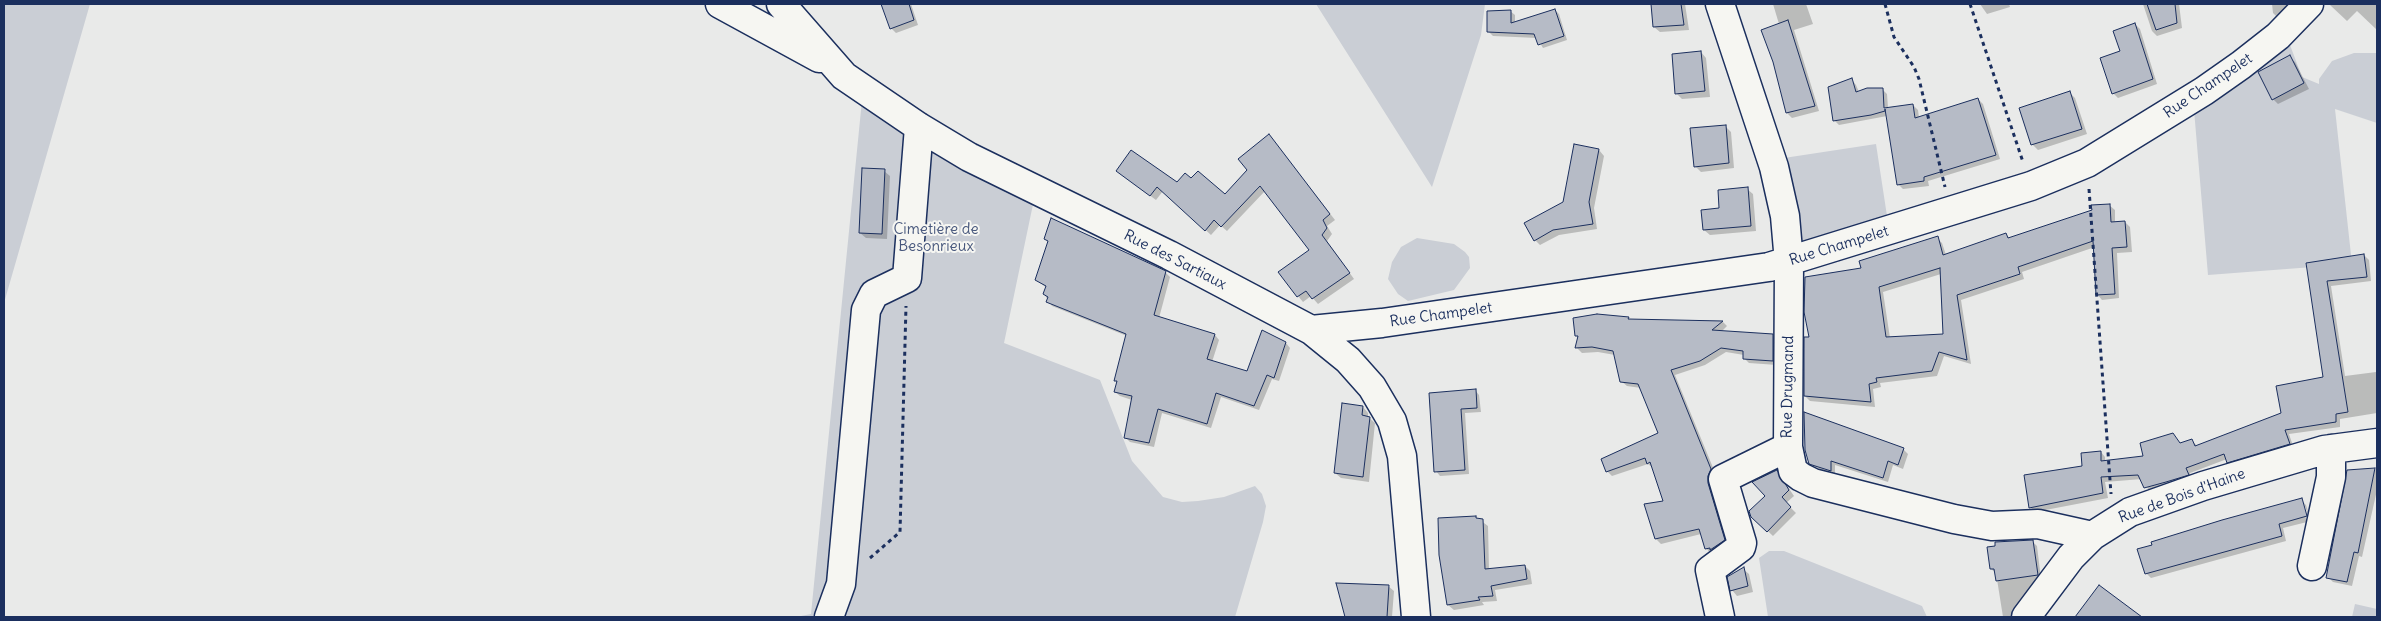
<!DOCTYPE html>
<html>
<head>
<meta charset="utf-8">
<style>
  body { margin:0 }
  #map { position:relative; width:2381px; height:621px; overflow:hidden; background:#e9eae9; font-family:Delius,sans-serif }
  canvas { display:block }
  .frame { position:absolute; inset:0; border:5px solid #1b2f5e; pointer-events:none }
</style>
</head>
<body>
<div id="map">
<canvas width="2381" height="621"></canvas>
<div class="frame"></div>
</div>
<script>
const context = document.querySelector('canvas').getContext('2d');
context.lineJoin = 'round';
function paint(path, color) { context.fillStyle = color; context.fill(path, 'evenodd'); }
const toPath = rows => new Path2D(rows.map(r => 'M' + r).join(''));
function stroke(path, color, width, dash) { context.strokeStyle = color; context.lineWidth = width; context.lineCap = dash ? 'butt' : 'round'; context.setLineDash(dash || []); context.stroke(path); }
function label(font, color, halo, rows, align = 'center') {
  context.font = font + ' Delius,sans-serif'; context.lineWidth = 4; context.setLineDash([]); context.textBaseline = 'middle'; context.strokeStyle = halo; context.fillStyle = color; for (const [text, x, y, turn = 0] of rows) {
    context.save(); context.translate(x, y); context.rotate((+turn || 0) * Math.PI / 180); context.textAlign = isNaN(turn) ? turn : align; if (halo) context.strokeText(text, 0, 0); context.fillText(text, 0, 0); context.restore();
  }
}
paint(toPath([
  [4,4,90,4,4,303],
  [1316,4,1485,4,1481,35,1432,187],
  [2284,29,2302,77,2319,84,2319,79,2332,61,2354,53,2377,53,2377,123,2335,109,2352,264,2208,275,2193,98],
  [863,90,1036,190,1004,343,1100,380,1132,461,1163,497,1182,502,1198,501,1224,497,1255,486,1262,494,1266,506,1263,522,1235,617,796,617,811,614],
  [1876,144,1887,216,1800,245,1784,158],
  [1417,238,1454,244,1465,252,1469,257,1470,268,1454,290,1408,301,1398,294,1388,279,1392,262,1401,247],
  [1769,551,1784,551,1922,606,1927,617,1768,617,1759,558],
  [2355,604,2377,609,2377,617,2352,617]
]), '#caced5');
paint(toPath([
  [882,4,911,4,918,25,896,33,891,28],
  [1652,4,1685,4,1689,30,1660,32,1654,27],
  [1773,4,1806,4,1813,24,1794,30,1819,111,1792,118,1787,113,1779,24],
  [1980,4,2009,4,2010,7,1987,14],
  [2143,4,2179,4,2182,28,2157,36,2152,31],
  [2272,4,2295,4,2277,17,2273,13],
  [2332,4,2377,4,2377,30,2357,11,2347,21,2330,5],
  [1555,10,1559,14,1567,40,1543,48,1537,38,1493,36,1488,31,1510,11,1515,15,1515,23],
  [2135,24,2140,29,2157,84,2118,98,2113,93,2122,52],
  [1701,52,1706,58,1710,97,1682,99,1677,94],
  [2289,57,2295,62,2309,89,2278,104,2273,99],
  [1852,80,1856,85,1859,92,1882,89,1887,94,1888,108,1913,105,1918,110,1919,118,1978,99,1983,104,2000,159,1928,181,1929,186,1903,189,1898,184,1887,116,1839,125,1834,120],
  [2069,92,2075,98,2087,134,2038,150,2032,144],
  [1725,126,1731,132,1734,168,1701,172,1695,166],
  [1269,135,1335,220,1327,226,1332,234,1327,241,1354,279,1318,304,1311,296,1303,302,1298,296,1311,250,1265,191,1227,231,1220,225,1211,235,1163,191,1156,200,1117,171,1177,184,1192,180,1225,196,1249,170],
  [1599,150,1604,156,1594,208,1597,229,1559,235,1540,245,1535,240,1564,203],
  [884,171,890,176,887,239,866,238,860,233],
  [1747,189,1753,194,1756,231,1710,235,1704,230,1721,209],
  [2109,205,2115,210,2115,223,2125,222,2130,227,2132,252,2117,253,2119,298,2102,300,2097,294,2095,247,2022,272,2024,279,1961,300,1971,364,1944,356,1937,376,1880,383,1881,387,1873,389,1875,407,1810,401,1805,396,1810,338,1863,269,1937,238,1942,243,1946,255,2006,234,2010,239],
  [1941,274,1945,335,1890,338,1883,292],
  [2364,255,2369,260,2371,281,2331,286,2345,376,2376,372,2377,354,2377,413,2340,419,2340,427,2289,434,2294,449,2233,467,2227,459,2190,473,2192,479,2150,492,2142,479,2105,482,2108,498,2035,512,2030,507,2101,452,2105,457,2105,462,2145,457,2173,435,2181,444,2192,440,2197,446,2283,414,2324,378,2307,264],
  [1165,272,1170,277,1159,318,1215,335,1219,340,1212,362,1248,372,1286,343,1290,348,1279,381,1272,379,1259,410,1221,397,1211,428,1162,413,1154,447,1130,442,1125,437,1132,400,1120,396,1115,392,1118,383,1115,380,1127,336,1052,306,1044,294,1047,288,1036,280],
  [1628,318,1630,320,1723,322,1727,326,1721,332,1772,336,1778,341,1777,365,1749,363,1744,358,1744,355,1726,352,1705,365,1675,375,1716,475,1729,545,1711,554,1706,548,1701,534,1661,544,1656,539,1665,502,1653,468,1648,464,1612,476,1607,471,1659,434,1641,388,1627,386,1621,381,1615,355,1598,352,1582,353,1577,348,1579,338,1577,336],
  [1475,390,1479,395,1481,412,1465,413,1469,474,1440,476,1436,471,1430,394],
  [1363,407,1368,413,1368,417,1375,423,1369,482,1341,478,1335,473],
  [1806,413,1903,449,1908,454,1903,469,1893,465,1888,482,1835,465,1835,475,1813,466,1808,461,1806,450],
  [2377,469,2377,490,2362,557,2359,556,2352,586,2333,582,2328,577,2348,472],
  [1777,471,1794,496,1786,503,1796,513,1773,536,1752,516,1767,496],
  [2301,500,2306,505,2311,521,2304,504,2302,504,2307,522,2283,528,2286,541,2151,578,2146,573],
  [1476,517,1488,526,1489,570,1525,566,1530,571,1532,584,1495,590,1497,601,1482,602,1484,605,1454,610,1448,605],
  [2032,541,2037,546,2041,579,2013,617,2003,617,1996,573,1991,569],
  [1743,569,1749,574,1753,592,1737,596,1732,590],
  [1338,584,1388,586,1394,591,1392,617,1346,617],
  [2099,587,2135,613,2139,617,2076,617]
]), '#0003');
const building = toPath([
  [881,4,909,4,914,20,890,29,881,4],
  [1651,4,1681,4,1684,25,1653,27,1651,4],
  [2147,4,2175,4,2177,23,2156,30,2147,4],
  [1555,9,1564,36,1538,45,1534,34,1487,32,1487,11,1511,10,1511,23,1555,9],
  [1788,20,1815,106,1786,113,1773,62,1761,30,1788,20],
  [2135,23,2153,79,2112,94,2100,58,2120,51,2113,31,2135,23],
  [1701,51,1705,91,1675,94,1672,54,1701,51],
  [2290,55,2304,83,2272,100,2258,72,2290,55],
  [1852,78,1856,92,1867,88,1883,88,1884,108,1913,104,1915,118,1978,98,1996,155,1924,177,1924,181,1897,185,1885,109,1885,111,1871,115,1833,121,1828,87,1852,78],
  [2070,91,2082,129,2031,145,2019,108,2070,91],
  [1726,125,1729,163,1694,167,1690,128,1726,125],
  [1269,134,1330,214,1323,220,1327,228,1322,235,1350,273,1312,299,1306,291,1297,297,1278,272,1309,250,1260,186,1221,227,1214,220,1205,231,1157,187,1150,196,1116,171,1131,150,1177,182,1185,173,1191,178,1198,171,1225,194,1247,170,1238,159,1269,134],
  [1574,144,1599,149,1589,202,1593,224,1553,230,1534,241,1524,223,1563,202,1574,144],
  [862,168,885,169,882,234,859,233,862,168],
  [1748,187,1751,226,1703,230,1701,210,1719,208,1718,190,1748,187],
  [2110,204,2111,222,2125,221,2127,247,2112,248,2115,294,2096,295,2093,241,2018,267,2020,274,1957,295,1967,360,1939,352,1932,371,1876,378,1877,382,1869,384,1871,402,1804,396,1804,337,1809,337,1804,312,1805,277,1861,268,1859,261,1938,236,1943,255,2006,233,2008,238,2092,210,2091,205,2110,204],
  [1940,268,1943,334,1886,337,1879,287,1940,268],
  [1051,218,1166,271,1154,315,1215,334,1207,359,1247,371,1262,330,1286,342,1274,378,1267,375,1254,406,1216,393,1207,424,1158,409,1149,443,1124,438,1132,396,1114,392,1117,381,1114,381,1126,334,1046,302,1048,297,1043,294,1046,286,1035,280,1048,241,1044,239,1051,218],
  [2364,254,2367,277,2327,281,2348,412,2336,414,2336,422,2285,430,2290,444,2227,463,2224,454,2186,468,2189,475,2166,482,2144,488,2138,475,2101,477,2103,493,2029,508,2024,475,2082,466,2081,453,2101,451,2101,461,2143,456,2140,443,2173,433,2180,443,2192,439,2195,446,2281,413,2276,386,2323,377,2306,263,2364,254],
  [1597,314,1629,317,1628,319,1723,321,1712,330,1773,334,1773,361,1743,359,1743,351,1721,348,1700,361,1671,370,1711,469,1708,476,1708,483,1725,540,1710,550,1710,548,1705,549,1699,529,1655,539,1644,504,1663,501,1650,462,1647,464,1645,458,1606,472,1601,459,1658,433,1638,384,1620,382,1613,351,1592,347,1575,348,1578,336,1575,336,1573,318,1597,314],
  [1476,389,1477,408,1461,409,1465,470,1434,472,1429,393,1476,389],
  [1342,403,1363,406,1362,415,1370,417,1363,477,1334,473,1342,403],
  [1804,412,1904,448,1898,465,1888,461,1883,478,1831,461,1831,471,1809,464,1805,450,1804,412],
  [2375,468,2358,553,2354,552,2347,582,2326,578,2347,470,2375,468],
  [1777,470,1789,490,1782,497,1791,507,1767,532,1751,517,1749,511,1765,496,1752,482,1777,470],
  [2302,498,2307,516,2279,524,2282,536,2145,574,2137,549,2152,545,2151,542,2222,520,2302,498],
  [1476,516,1476,518,1483,519,1485,569,1525,565,1527,579,1491,586,1493,596,1478,597,1480,600,1447,605,1439,555,1438,518,1476,516],
  [2033,540,2038,575,1996,581,1994,569,1990,569,1987,547,1995,546,1995,542,2033,540],
  [1744,567,1748,586,1730,591,1727,577,1744,567],
  [1336,583,1389,585,1387,617,1345,617,1336,583],
  [2099,585,2142,617,2075,617,2099,585]
]);
paint(building, '#b6bbc6');
stroke(building, '#1b2f5e', 1);
const minor = toPath([
  [720,4,819,58],
  [781,4,844,76,919,127,969,157,1169,255,1311,330,1348,360,1372,387,1392,421,1402,456,1416,617],
  [1720,4,1774,167,1785,216,1789,262,1788,447,1793,471,1801,477,1813,483,1954,519,1992,526,2038,524,2092,536],
  [1311,330,1382,323,1769,267,2031,186,2087,163,2204,91,2241,65,2278,36,2309,4],
  [2312,566,2331,477,2331,449],
  [829,617,841,584,866,310,874,294,907,278,919,127],
  [1720,617,1710,570,1741,547,1742,543,1723,479,1788,447],
  [2026,617,2071,557,2092,536,2130,512,2203,486,2324,450,2377,443]
]);
stroke(minor, '#1b2f5e', 31);
stroke(toPath([
  [1885,4,1894,37,1914,67,1919,79,1945,187],
  [1970,4,2023,162],
  [2089,189,2111,494],
  [870,558,900,532,906,306]
]), '#1b2f5e', 3, [4, 4]);
stroke(minor, '#f6f6f2', 28);
label('15px', '#1b2f5e', '#f6f6f2', [
  ["Rue Champelet",2208,86,-34],
  ["Rue Champelet",1839,246,-17],
  ["Rue des Sartiaux",1175,260,27],
  ["Rue Champelet",1441,315,-8],
  ["Rue Drugmand",1788,387,-89],
  ["Rue de Bois d'Haine",2182,496,-20]
]);
label('15px', '#47577c', '#f6f6f2', [
  ["Cimetière de",936,230],
  ["Besonrieux",936,247]
]);
</script>
</body>
</html>
